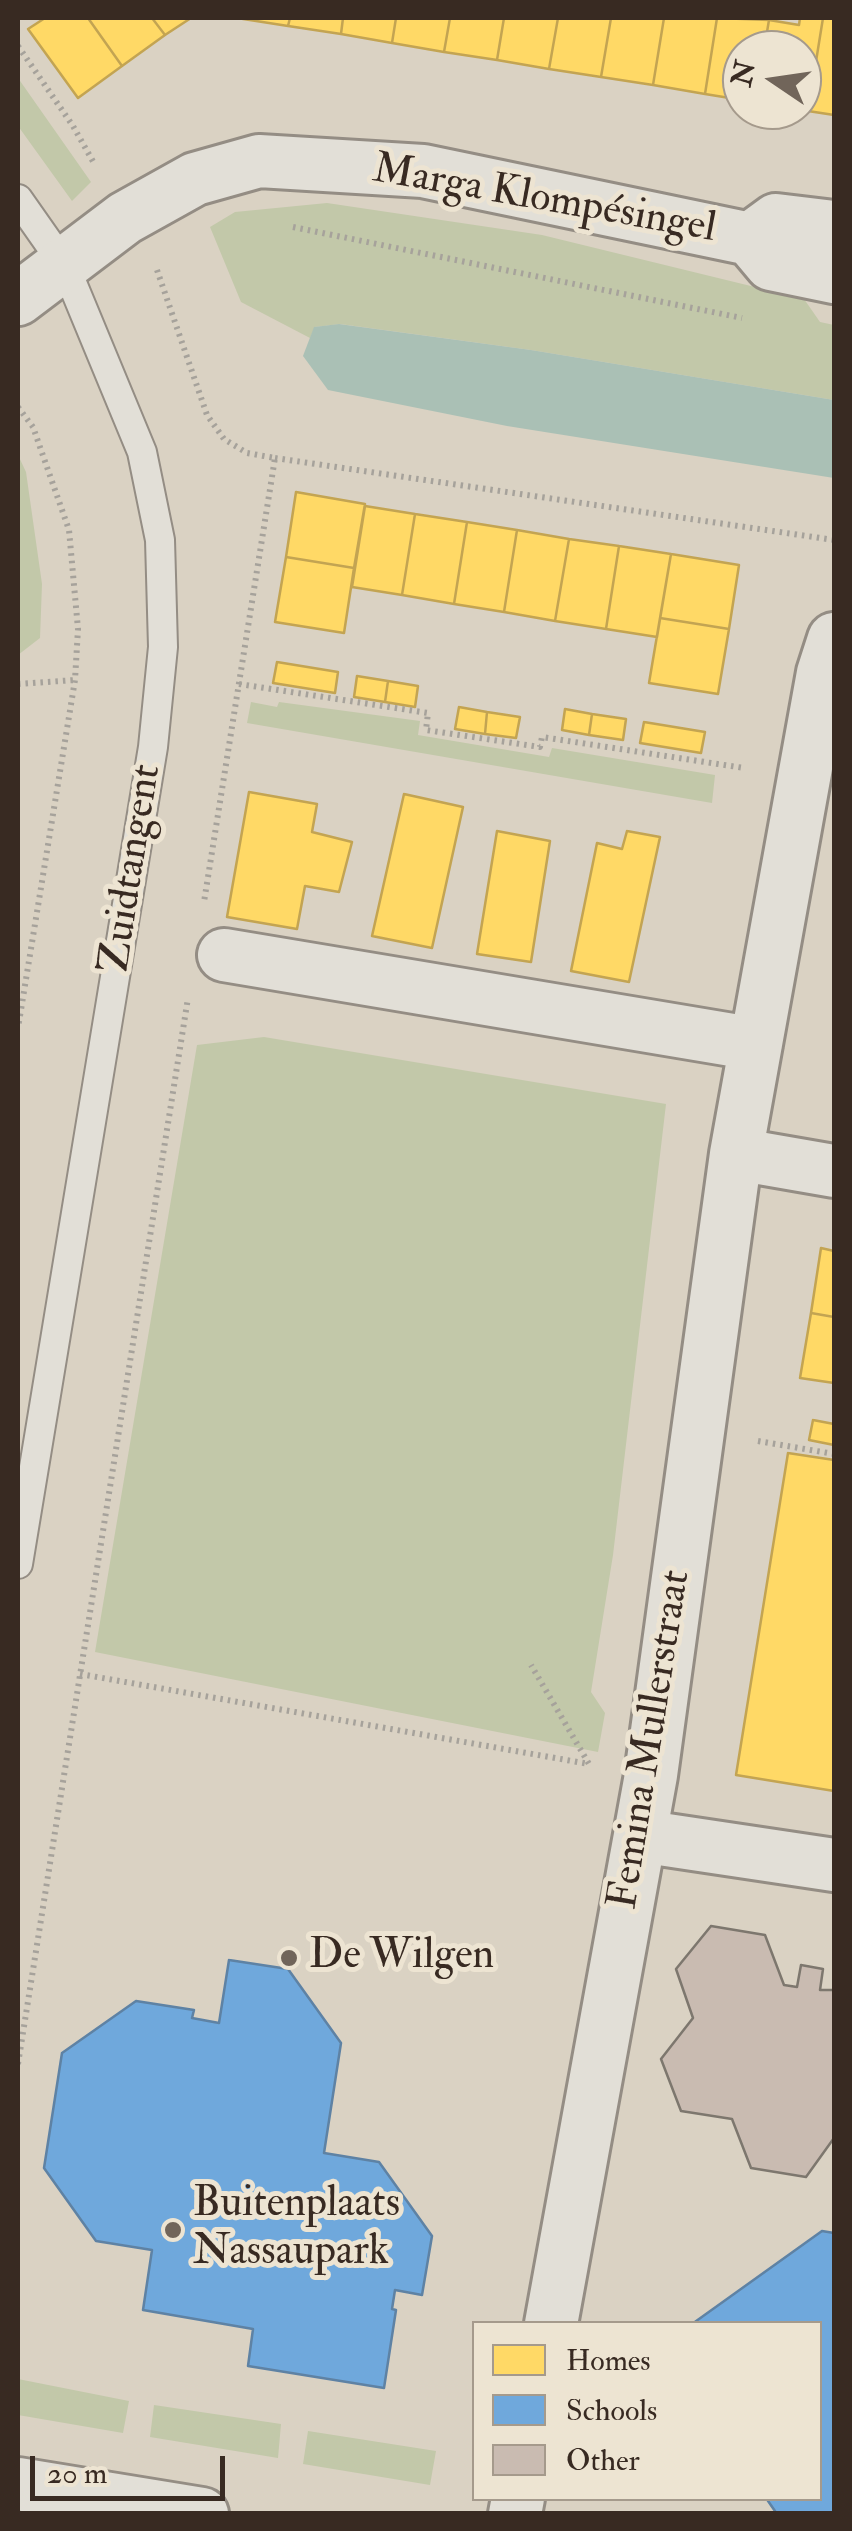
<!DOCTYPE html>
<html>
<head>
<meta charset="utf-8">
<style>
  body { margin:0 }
  #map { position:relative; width:852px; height:2531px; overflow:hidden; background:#dad2c3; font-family:"IM FELL Double Pica",serif }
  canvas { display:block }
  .frame { position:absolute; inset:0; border:20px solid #382a22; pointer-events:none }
  .legend { position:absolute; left:472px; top:2321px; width:350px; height:180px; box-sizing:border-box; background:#ede4d2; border:2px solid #a59a8c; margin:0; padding:12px 18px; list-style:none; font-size:30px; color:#382a22 }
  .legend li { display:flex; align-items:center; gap:20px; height:50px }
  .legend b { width:50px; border:2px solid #a59a8c }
  .north { position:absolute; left:722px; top:30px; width:100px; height:100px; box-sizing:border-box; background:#ede4d2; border:2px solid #a59a8c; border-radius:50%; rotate:283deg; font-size:28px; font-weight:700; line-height:40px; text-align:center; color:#382a22 }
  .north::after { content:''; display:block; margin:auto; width:35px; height:45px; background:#71655a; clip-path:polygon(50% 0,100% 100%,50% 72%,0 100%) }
  .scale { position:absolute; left:30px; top:2456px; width:195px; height:45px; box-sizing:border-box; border:5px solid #382a22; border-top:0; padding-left:12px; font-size:30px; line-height:35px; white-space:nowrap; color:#382a22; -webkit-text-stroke:8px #ede4d2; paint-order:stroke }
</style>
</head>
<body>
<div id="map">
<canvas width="852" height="2531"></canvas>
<div class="frame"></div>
<ul class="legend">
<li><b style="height:28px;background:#ffd966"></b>Homes</li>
<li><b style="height:28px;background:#6fa8dc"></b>Schools</li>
<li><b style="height:28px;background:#c9bbb1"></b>Other</li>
</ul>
<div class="north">N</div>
<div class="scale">20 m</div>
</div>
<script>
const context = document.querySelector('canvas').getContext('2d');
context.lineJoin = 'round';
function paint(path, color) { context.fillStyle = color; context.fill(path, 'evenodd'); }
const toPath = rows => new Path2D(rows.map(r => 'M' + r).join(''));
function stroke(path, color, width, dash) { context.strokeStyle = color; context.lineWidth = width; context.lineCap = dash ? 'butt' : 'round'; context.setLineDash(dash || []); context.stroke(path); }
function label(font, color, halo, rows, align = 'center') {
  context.font = font + ' "IM FELL Double Pica",serif'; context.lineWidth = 10; context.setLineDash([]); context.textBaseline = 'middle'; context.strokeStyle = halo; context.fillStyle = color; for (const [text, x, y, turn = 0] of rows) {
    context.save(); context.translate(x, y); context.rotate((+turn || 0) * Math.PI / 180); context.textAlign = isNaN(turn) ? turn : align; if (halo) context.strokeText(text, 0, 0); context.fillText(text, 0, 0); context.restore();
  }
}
paint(toPath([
  [18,78,91,182,72,201,18,126],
  [327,203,542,235,804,299,820,322,834,325,834,400,531,350,340,324,315,327,310,338,241,302,210,227,235,212],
  [18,455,26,472,42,584,40,638,18,655],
  [251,702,277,707,279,702,420,721,418,735,549,757,552,748,715,775,712,803,247,723],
  [264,1037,666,1104,613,1555,591,1692,605,1713,598,1752,95,1652,197,1045],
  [18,2379,129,2401,123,2433,18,2415],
  [154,2405,281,2424,278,2458,150,2437],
  [308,2431,436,2451,430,2485,303,2464]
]), '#c2c8a9');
paint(toPath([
  [339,324,531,350,834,400,834,478,507,426,328,390,303,356,314,327]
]), '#aac0b5');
const homes = toPath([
  [45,18,88,18,122,66,78,98,28,29,45,18],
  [88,18,152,18,165,35,122,66,88,18],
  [152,18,191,18,165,35,152,18],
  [237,18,290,18,288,26,237,18],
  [290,18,343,18,341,34,288,26,290,18],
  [343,18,396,18,392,43,341,34,343,18],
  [396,18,450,18,444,52,392,43,396,18],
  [450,18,504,18,497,60,444,52,450,18],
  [504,18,558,18,549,69,497,60,504,18],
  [558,18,611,18,601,77,549,69,558,18],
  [611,18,664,18,653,85,601,77,611,18],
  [664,18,717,18,705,94,653,85,664,18],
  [717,18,769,20,764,50,742,50,742,100,705,94,717,18],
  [800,18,823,18,808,111,802,110,802,50,764,50,769,20,799,25,800,18],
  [823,18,834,18,834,115,808,111,823,18],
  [296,492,365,504,354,568,286,557,296,492],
  [365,506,415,514,402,595,352,587,365,506],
  [415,514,467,522,454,604,402,595,415,514],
  [467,522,517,530,504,612,454,604,467,522],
  [517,530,569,539,555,621,504,612,517,530],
  [569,539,619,546,606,629,555,621,569,539],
  [619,546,671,554,657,637,606,629,619,546],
  [671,554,739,565,729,629,660,618,671,554],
  [286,557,354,568,344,633,275,622,286,557],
  [660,618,729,629,718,694,649,683,660,618],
  [277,662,338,672,335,693,273,683,277,662],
  [357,676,388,681,385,702,354,697,357,676],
  [388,681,418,686,415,707,385,702,388,681],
  [459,707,487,712,485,734,455,729,459,707],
  [565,709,592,714,589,735,562,730,565,709],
  [487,712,520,717,516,738,485,734,487,712],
  [592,714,626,719,623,740,589,735,592,714],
  [644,722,705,732,701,753,640,743,644,722],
  [249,792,317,804,312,832,352,842,339,892,305,886,297,929,227,917,249,792],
  [404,794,463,807,432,948,372,936,404,794],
  [497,831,550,841,531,962,477,954,497,831],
  [627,831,660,837,629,982,571,971,597,843,622,849,627,831],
  [821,1248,834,1251,834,1317,811,1313,821,1248],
  [811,1313,834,1317,834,1383,800,1378,811,1313],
  [813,1420,834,1424,834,1445,809,1440,813,1420],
  [788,1453,834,1460,834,1791,736,1775,788,1453]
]);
paint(homes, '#ffd966');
stroke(homes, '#c3a452', 2.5);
const schools = toPath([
  [229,1960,288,1969,341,2043,324,2153,379,2162,432,2236,422,2295,395,2290,392,2309,396,2310,384,2388,248,2366,253,2329,143,2310,152,2250,96,2241,44,2168,62,2053,136,2001,194,2010,192,2018,219,2023,229,1960],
  [822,2231,834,2233,834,2514,777,2514,766,2498,820,2498,820,2324,692,2324,822,2231]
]);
paint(schools, '#6fa8dc');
stroke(schools, '#5e82a4', 2.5);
const building = toPath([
  [711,1926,765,1935,784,1985,797,1987,801,1965,823,1969,820,1990,834,1990,834,2138,806,2177,751,2168,732,2119,681,2111,661,2059,693,2018,676,1969,711,1926]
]);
paint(building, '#c9bbb1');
stroke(building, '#7d776e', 2.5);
const lane = toPath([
  [18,199,65,266,142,452,160,540,163,647,153,747,18,1564]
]);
const street = toPath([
  [750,239,776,220,834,227],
  [18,299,125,218,195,179,259,161,423,171,750,239,771,264,834,277],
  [224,955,756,1044],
  [736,1154,834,1171],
  [640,1836,834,1865],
  [551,2324,651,1775,736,1154,823,673,834,639],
  [18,2484,202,2514],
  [515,2514,518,2498]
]);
stroke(lane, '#948d84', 32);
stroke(street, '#948d84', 58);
stroke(toPath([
  [18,46,73,126,95,165],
  [293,227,742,318],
  [157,270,207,415,224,439,247,453,275,458,204,902],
  [18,407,33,427,69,530,78,629,75,680,18,1028],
  [275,458,834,540],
  [18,684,75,680],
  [239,684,428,713,426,730,540,747,542,737,744,768],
  [758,1441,834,1454],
  [80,1674,589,1764,531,1665],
  [18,2064,188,998]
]), '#a6a29b', 6, [2.5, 5]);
stroke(lane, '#e2dfd7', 28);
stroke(street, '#e2dfd7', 52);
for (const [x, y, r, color] of [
  [289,1958,10,"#71655a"],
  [173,2230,10,"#71655a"]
]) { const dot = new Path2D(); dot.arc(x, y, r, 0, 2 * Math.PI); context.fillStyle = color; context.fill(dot); stroke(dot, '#ede4d2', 4); }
label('42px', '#382a22', '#ede4d2', [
  ["Marga Klompésingel",544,201,10],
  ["Zuidtangent",133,869,-81],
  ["Femina Mullerstraat",652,1740,-81]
]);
label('42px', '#382a22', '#ede4d2', [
  ["De Wilgen",309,1958],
  ["Buitenplaats",193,2206],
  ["Nassaupark",193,2254]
], 'left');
</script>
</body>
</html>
